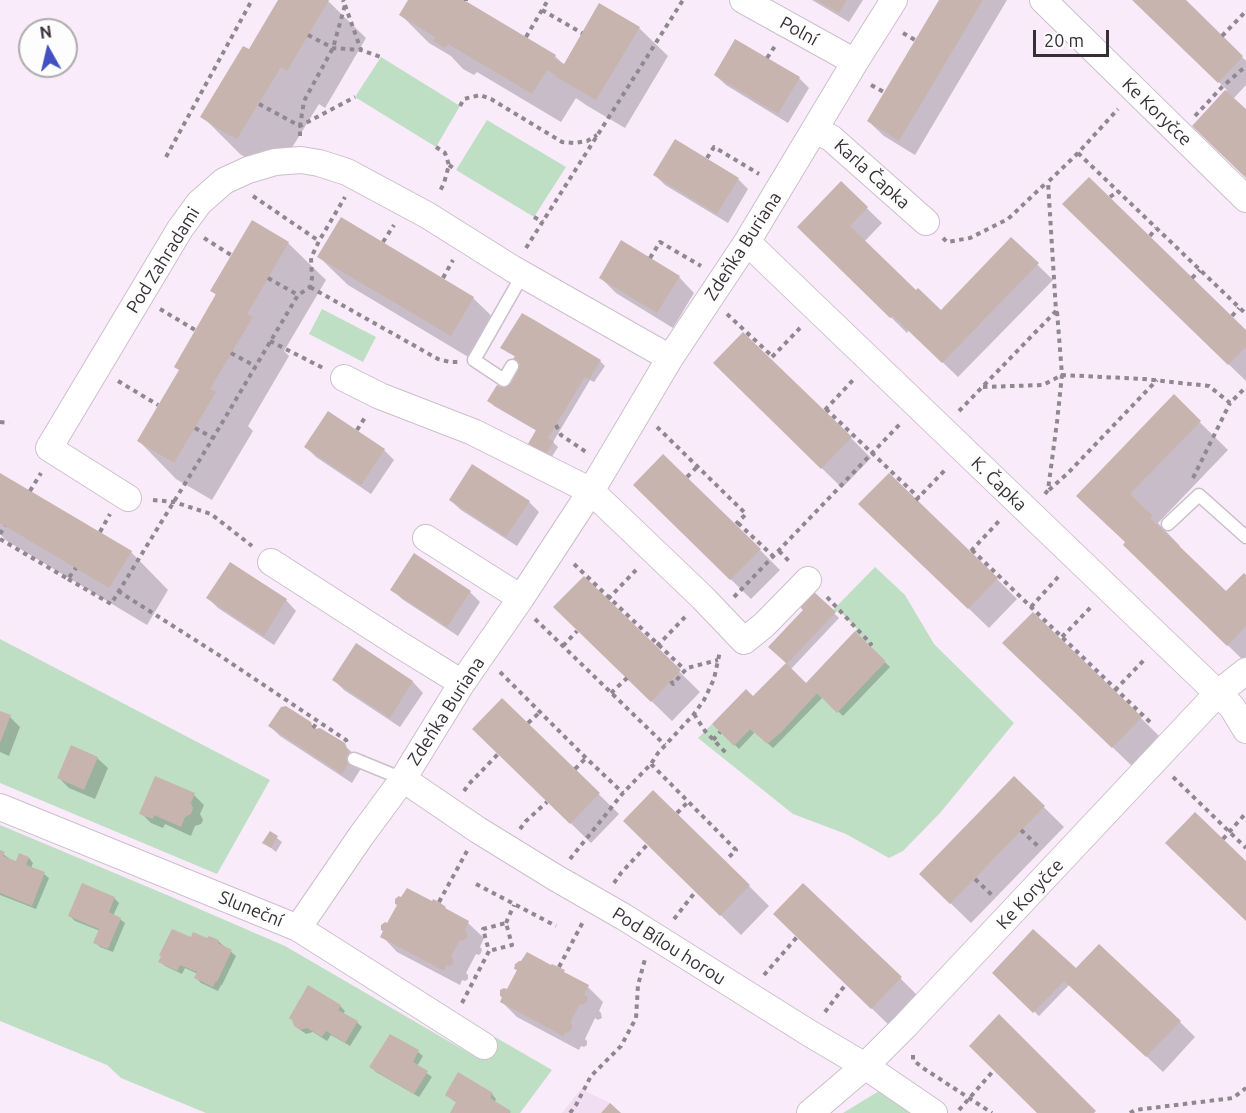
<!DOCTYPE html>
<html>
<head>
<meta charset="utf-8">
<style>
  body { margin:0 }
  #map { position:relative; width:1246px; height:1113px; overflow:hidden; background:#f9ebf9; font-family:Ubuntu,sans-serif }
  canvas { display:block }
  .north { position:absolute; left:18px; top:18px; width:60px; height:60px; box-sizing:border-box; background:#fdfdfd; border:2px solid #adabad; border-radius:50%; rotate:352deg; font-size:16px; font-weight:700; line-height:24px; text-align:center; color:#363036 }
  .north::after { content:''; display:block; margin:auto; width:21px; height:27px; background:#4250c4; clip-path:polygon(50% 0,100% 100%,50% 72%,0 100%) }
  .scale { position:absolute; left:1033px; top:30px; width:76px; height:27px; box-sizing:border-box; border:3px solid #363036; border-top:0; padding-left:8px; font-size:18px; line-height:21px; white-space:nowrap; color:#363036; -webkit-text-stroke:4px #fdfdfd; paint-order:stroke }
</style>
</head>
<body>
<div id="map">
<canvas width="1246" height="1113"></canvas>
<div class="north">N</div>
<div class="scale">20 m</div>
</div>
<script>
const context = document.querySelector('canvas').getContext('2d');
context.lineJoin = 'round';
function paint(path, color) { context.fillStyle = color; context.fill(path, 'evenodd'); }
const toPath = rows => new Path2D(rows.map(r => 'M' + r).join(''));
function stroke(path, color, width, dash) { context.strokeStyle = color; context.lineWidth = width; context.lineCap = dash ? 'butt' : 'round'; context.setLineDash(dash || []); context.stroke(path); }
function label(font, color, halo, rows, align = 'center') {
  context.font = font + ' Ubuntu,sans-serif'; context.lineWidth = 4.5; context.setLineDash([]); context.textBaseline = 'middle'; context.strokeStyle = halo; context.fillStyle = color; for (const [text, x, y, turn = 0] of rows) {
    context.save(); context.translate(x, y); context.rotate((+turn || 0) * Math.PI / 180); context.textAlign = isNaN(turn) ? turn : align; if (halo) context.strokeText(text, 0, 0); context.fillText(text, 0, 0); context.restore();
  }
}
paint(toPath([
  [581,1089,610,1103,621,1113,562,1113]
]), '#f2def2');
paint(toPath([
  [381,57,460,106,436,147,355,97],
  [487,120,566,167,534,217,456,170],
  [322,309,376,337,363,362,309,334],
  [875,567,905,595,934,644,1014,723,940,813,903,851,889,858,846,834,793,814,698,738,712,724,734,745,750,729,767,744,781,732,817,693,837,712,886,661,855,631,857,629,839,610,836,612,833,610],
  [0,639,270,780,217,874,0,783],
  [0,825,167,895,285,946,481,1060,495,1037,552,1070,520,1113,206,1113,121,1078,107,1065,0,1021],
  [879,1091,914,1113,843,1113]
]), '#bfdfc5');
paint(toPath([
  [280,0,327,0,366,38,325,108,319,104,275,175,268,171,268,172,240,154,202,116,250,51],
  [410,0,461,0,555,56,565,66,639,28,668,56,625,128,586,105,576,98,561,122,477,72,474,75,463,69,451,56,429,43,401,15],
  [812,0,863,0,849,22],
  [941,0,1007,0,915,155,884,136,868,121],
  [1133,0,1183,0,1246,61,1246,85,1233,99,1246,111,1246,177,1209,109,1227,90],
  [715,75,799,78,809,88,788,123,726,85],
  [655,175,738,179,748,189,728,223,665,185],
  [841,183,882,223,864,242,915,292,941,312,1011,239,1053,280,958,377,909,330,907,333,799,227],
  [341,220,473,298,502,326,480,364,348,285,319,257],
  [1084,224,1246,332,1246,381],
  [288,243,326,280,284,351,289,356,248,426,253,431,212,500,176,479,139,441,180,371,217,296,212,291],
  [679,277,694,293,673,328,616,293,601,278],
  [502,347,600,361,605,366,594,382,590,380,553,442,558,447,551,458,535,448,530,443,537,431,494,406,489,401,503,389,516,357,507,352],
  [715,363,851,438,871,458,842,488],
  [1174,397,1228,450,1158,523,1180,546,1178,547,1226,593,1246,577,1246,657,1243,660,1140,560,1127,543,1106,524],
  [306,447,384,450,394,460,371,494,316,457],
  [0,474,131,552,168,590,147,625,7,541,0,534],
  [450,500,529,502,539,512,517,546,461,510],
  [655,505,760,550,780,570,751,599],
  [881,524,997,579,1017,599,989,628],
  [584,578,700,692,672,721,575,627],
  [392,589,470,592,480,602,458,636,402,599],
  [814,594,839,618,791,669,806,685,855,633,890,667,843,716,823,697,785,736,773,748,755,732,739,749,714,724,754,698,788,663,805,610],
  [208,598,286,600,296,611,274,645,218,608],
  [356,645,413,682,423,693,400,727,344,690,334,680],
  [1025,663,1141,718,1161,738,1133,767],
  [502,700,619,814,591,843,495,749],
  [0,712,10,717,20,727,9,756,0,752],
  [310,723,317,730,344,745,355,755,360,770,352,783,280,736,270,726],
  [97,758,108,768,95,799,69,788,59,778],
  [1014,778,1064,827,971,923,941,894],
  [194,795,204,805,200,814,203,820,201,824,195,826,191,836,165,824,163,828,151,823,141,813],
  [270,833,282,842,276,852,264,842],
  [645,841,749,886,769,906,741,935],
  [0,852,16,863,29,858,33,863,31,868,44,874,49,878,36,909,0,895],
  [114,898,119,903,113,916,120,919,125,923,113,952,100,947,95,942,100,931,75,921,70,916],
  [445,908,450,913,468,923,484,938,480,947,482,949,481,953,479,955,476,954,466,973,468,975,468,979,465,981,462,980,460,985,397,952,382,936],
  [795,934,900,978,921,999,892,1028],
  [192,939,218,941,236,956,222,985,221,985,218,991,201,983,196,978,198,974,185,968,182,974,165,966,160,961],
  [553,966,588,987,603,1002,599,1011,601,1013,602,1018,598,1020,595,1018,585,1039,587,1041,587,1045,584,1047,581,1046,579,1050,517,1017,501,1001,507,991,552,968],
  [1076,970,1180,1022,1195,1037,1163,1072,1070,984,1039,1016,994,973],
  [340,1006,345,1011,343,1014,357,1022,362,1027,350,1046,331,1035,327,1041,313,1032,306,1034,295,1026],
  [418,1052,423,1056,417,1066,432,1077,419,1097,376,1072,371,1067],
  [492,1094,496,1099,494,1103,511,1113,452,1113,457,1103,446,1095]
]), '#0003');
paint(toPath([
  [278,0,329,0,287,71,281,67,237,139,230,135,230,136,200,117,243,46,249,49],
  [408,0,464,0,556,55,554,58,564,64,599,3,640,27,596,100,556,77,557,76,547,70,532,94,448,44,445,48,433,41,435,37,399,15],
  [816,0,847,0,839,13],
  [939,0,983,0,899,141,867,121],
  [1132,0,1186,0,1243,56,1218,83],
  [735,39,800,77,778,114,714,75],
  [1225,90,1246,109,1246,178,1192,126],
  [675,139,739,178,717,214,653,175],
  [1089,177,1246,330,1246,347,1228,365,1062,204],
  [841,181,868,207,850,226,916,290,918,288,941,310,1011,237,1039,263,942,363,893,316,890,318,797,227],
  [341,217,474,297,451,336,317,257],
  [252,220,289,242,247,314,253,317,210,389,216,392,174,463,137,441,179,370,174,367,216,294,210,291],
  [621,240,680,276,657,313,599,278],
  [522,313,536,321,601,360,589,379,585,377,548,438,554,441,546,454,528,444,536,430,487,401,497,385,502,387,514,368,509,365,515,356,500,348],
  [743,332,852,437,821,469,713,363],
  [1174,394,1201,421,1130,494,1153,516,1150,518,1226,591,1244,573,1246,575,1246,626,1227,646,1123,545,1125,542,1076,496],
  [328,411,385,449,361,485,304,447],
  [663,454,761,549,730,580,633,485],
  [472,464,530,501,506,537,449,500],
  [0,473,132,551,109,588,0,523],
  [889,473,998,578,968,609,858,504],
  [414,553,471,591,447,627,390,590],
  [230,562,287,599,264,636,206,598],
  [584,576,681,670,651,702,553,607],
  [814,592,836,612,787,664,806,683,855,631,886,661,837,713,817,693,781,732,767,744,750,729,734,746,712,724,746,689,753,696,786,663,768,647,803,610,800,607],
  [1033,612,1142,717,1112,748,1002,643],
  [356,643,413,681,390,718,332,680],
  [502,698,600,793,570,824,472,729],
  [286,706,311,722,313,728,315,729,320,728,345,743,351,759,342,774,268,726,281,707],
  [0,711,11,715,0,743],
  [71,745,98,757,84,790,57,778],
  [155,776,195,793,191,803,193,808,191,814,185,817,181,827,154,815,153,819,139,814],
  [1014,776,1045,806,950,904,919,874],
  [653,790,750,885,720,916,623,821],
  [1195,812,1246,861,1246,921,1165,843],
  [270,831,278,836,271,848,262,843],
  [0,850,5,852,3,856,16,861,19,853,29,857,26,865,45,872,32,906,0,893],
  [82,883,115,897,109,912,121,918,108,949,93,943,99,929,68,916],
  [803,883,902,977,871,1009,773,914],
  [407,888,432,901,433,899,439,902,446,907,445,908,469,921,465,931,467,932,467,937,463,941,460,940,451,957,453,958,453,964,449,966,447,965,444,971,380,937,383,931,381,930,381,925,385,922,387,923,397,905,395,904,395,899,399,896,401,897],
  [172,929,191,937,193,932,207,938,209,936,219,940,218,943,232,950,217,982,216,981,213,987,194,978,197,972,180,965,177,971,158,962,161,956,159,955],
  [1033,929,1076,968,1099,944,1181,1021,1146,1057,1064,981,1033,1013,992,973],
  [527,952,551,965,552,964,565,970,564,972,589,985,584,995,587,996,587,1002,582,1005,580,1004,570,1023,572,1024,572,1029,567,1033,566,1032,563,1036,500,1002,502,997,500,996,500,990,504,988,507,989,517,970,514,969,515,964,519,961,521,961],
  [308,985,341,1005,338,1010,358,1021,345,1043,326,1031,322,1037,307,1028,300,1030,294,1026,292,1020,289,1018],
  [999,1014,1096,1111,1094,1113,1037,1113,969,1046],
  [390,1034,419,1050,413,1062,428,1071,414,1094,369,1067],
  [458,1072,493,1093,490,1098,511,1111,509,1113,450,1113,456,1102,445,1095],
  [610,1103,621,1113,601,1113]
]), '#c8b4af');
const service = toPath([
  [512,366,504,380,474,360,523,274],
  [1168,524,1199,495,1246,537],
  [354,759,403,779]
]);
const minor = toPath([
  [743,0,855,62],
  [1043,0,1246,199],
  [815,130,831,138,926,222],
  [747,242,1232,707,1246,730],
  [344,378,380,396,473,432,591,491,703,598,744,641,764,625,808,580],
  [128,498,49,448,180,229,199,203,224,181,248,170,275,162,301,160,319,163,347,172,427,215,513,269,670,358],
  [426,538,521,598],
  [271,562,397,643,462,683],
  [403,779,478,830,556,878,624,917,809,1033,865,1066,934,1113],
  [0,807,298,928,484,1046],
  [298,928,361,836,403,779,462,683,521,598,591,491,670,358,747,242,855,62,894,0],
  [810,1113,865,1066,905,1026,1217,694,1246,671]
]);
stroke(service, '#ccbfcc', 15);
stroke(minor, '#ccbfcc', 28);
stroke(toPath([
  [466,1,466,0],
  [345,5,361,50,381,57],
  [542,10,582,33],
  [903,33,915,40],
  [308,35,333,48,361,50],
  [1222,36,1246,11],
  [526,37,548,0],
  [767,58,775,46],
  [871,85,884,92],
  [259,104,300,126,355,97],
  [460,106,464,99,480,95,491,99,562,142,574,143,587,141,597,135],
  [1195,116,1222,87,1246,66],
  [300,136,300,126,304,101,333,48,345,5,343,0],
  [436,147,445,153,449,165,444,183,439,193],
  [1078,153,1246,314],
  [166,157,252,0],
  [707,158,714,147,759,174],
  [449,165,456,170],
  [253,196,319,241],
  [1110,197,1118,191],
  [534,217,543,222],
  [1150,236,1156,228],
  [204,238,231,255],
  [943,238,947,242,970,238,1008,219,1047,182],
  [383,242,394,225],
  [526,248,683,0],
  [650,258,660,242,701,266],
  [268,278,298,295],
  [443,278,453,260],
  [1192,278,1200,270],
  [310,287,438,359,450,362,458,362],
  [160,309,195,330],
  [727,314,773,357],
  [1232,316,1239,308],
  [270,341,323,368],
  [231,353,255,366],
  [772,357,800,328],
  [118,381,158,405],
  [983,387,1043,385,1062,375,1144,379,1209,386,1230,403,1246,387],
  [826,409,919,498],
  [825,410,854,379],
  [959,411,1056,311,1048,182,1078,153,1118,109],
  [0,422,9,423],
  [556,425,561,435,586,452],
  [657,427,746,514,736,524],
  [195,428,213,438],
  [357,430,366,416],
  [687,477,697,467],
  [1193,478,1230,403],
  [1049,490,1069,472,1157,380],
  [30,491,41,473],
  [1045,494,1048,490,1057,422,1062,375,1057,311],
  [153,500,174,502,211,514,252,546],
  [916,500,946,469],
  [738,523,773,556],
  [100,532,110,514],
  [0,534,5,526],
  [0,539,68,579,76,568],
  [972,550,1153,725],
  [779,551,791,563],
  [971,551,1000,520],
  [574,564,685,670],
  [68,579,111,604,213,438,298,295,310,287,312,278,311,258,319,241,345,197],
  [118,591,225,659,346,740,347,742],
  [734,597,901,423],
  [827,597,871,644,869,645],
  [608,599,636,570],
  [1031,607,1059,576],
  [535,619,665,745],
  [1062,637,1091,607],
  [563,646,577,631],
  [657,646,685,617],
  [500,672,586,758,623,793],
  [671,681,673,684,687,668,718,660],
  [1115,690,1145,659],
  [611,693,627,678],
  [694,714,705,731,728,755],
  [528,723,540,712],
  [313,728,318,721],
  [713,740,720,732],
  [651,764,736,850,726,860],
  [575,769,586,758],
  [1173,777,1246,848],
  [464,791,469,784,498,754],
  [677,813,689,801],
  [520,829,526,821,547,802],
  [1021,830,1040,848],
  [1223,839,1246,813],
  [570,859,623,793,651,764,658,753,694,714,704,700,714,679,720,651],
  [975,879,994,897],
  [614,883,621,873,647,845],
  [476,884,556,926],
  [439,902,467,851],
  [674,919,696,891],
  [506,923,514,905],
  [559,967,584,920],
  [764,975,797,937],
  [462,1003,489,951,483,929,506,923,512,945,489,951],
  [825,1012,846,984],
  [913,1055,913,1060,923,1068,992,1113],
  [959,1110,994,1070],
  [570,1113,576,1105,591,1076,621,1046,636,1018,638,985,645,959],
  [1130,1113,1135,1110,1233,1098,1246,1088]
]), '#918791', 4, [4.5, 4.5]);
stroke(service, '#fff', 12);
stroke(minor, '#fff', 26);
label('18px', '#363036', '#fdfdfd', [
  ["Polní",799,31,29],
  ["Ke Koryčce",1157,112,44],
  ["Karla Čapka",872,174,42],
  ["Zdeňka Buriana",743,246,-57],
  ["Pod Zahradami",163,260,-58],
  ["K. Čapka",999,484,44],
  ["Zdeňka Buriana",446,711,-57],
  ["Ke Koryčce",1030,894,-47],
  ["Sluneční",251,909,22],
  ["Pod Bílou horou",669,946,32]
]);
</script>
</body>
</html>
